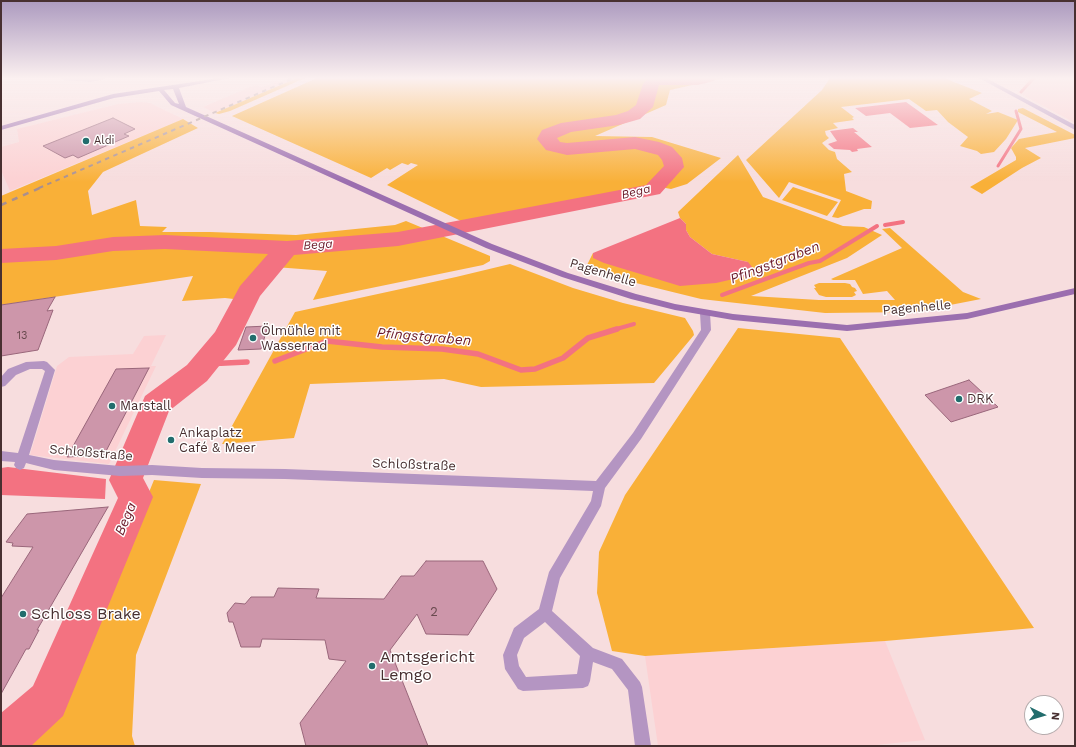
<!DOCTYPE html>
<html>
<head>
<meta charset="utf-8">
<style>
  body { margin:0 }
  #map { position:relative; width:1076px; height:747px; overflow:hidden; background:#f7ddde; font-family:"Work Sans",sans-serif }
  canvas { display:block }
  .frame { position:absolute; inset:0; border:2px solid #483031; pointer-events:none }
  .north { position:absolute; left:1024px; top:695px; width:40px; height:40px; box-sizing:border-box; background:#fff; border:1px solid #b6acad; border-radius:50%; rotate:95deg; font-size:11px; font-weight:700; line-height:16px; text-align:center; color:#483031 }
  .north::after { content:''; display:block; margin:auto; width:14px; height:18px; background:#226d6d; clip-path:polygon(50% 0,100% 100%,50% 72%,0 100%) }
</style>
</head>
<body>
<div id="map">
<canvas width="1076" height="747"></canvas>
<div class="frame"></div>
<div class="north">N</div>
</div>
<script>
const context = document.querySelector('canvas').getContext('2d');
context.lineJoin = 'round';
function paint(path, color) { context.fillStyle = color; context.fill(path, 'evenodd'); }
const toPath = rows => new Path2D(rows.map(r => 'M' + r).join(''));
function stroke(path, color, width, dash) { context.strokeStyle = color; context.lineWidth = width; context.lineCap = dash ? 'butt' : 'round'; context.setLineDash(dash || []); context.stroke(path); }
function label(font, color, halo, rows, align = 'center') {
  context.font = font + ' "Work Sans",sans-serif'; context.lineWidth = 3; context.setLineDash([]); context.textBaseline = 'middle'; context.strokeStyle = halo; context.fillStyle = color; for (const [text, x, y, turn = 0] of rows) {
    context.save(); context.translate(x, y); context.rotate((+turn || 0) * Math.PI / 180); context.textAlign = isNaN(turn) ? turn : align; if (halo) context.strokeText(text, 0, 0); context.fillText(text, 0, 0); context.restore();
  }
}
paint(toPath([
  [291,78,297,78,215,113,203,107,255,85,261,87],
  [1028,78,1075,78,1075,123,1017,92,1022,90],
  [141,102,150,103,183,119,10,191,1,170,1,147,19,142,17,129,118,104],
  [166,335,151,366,156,366,109,464,30,455,57,366,69,357,133,354,144,336],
  [885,641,925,740,866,746,658,746,645,656]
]), '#fcd1d3');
paint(toPath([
  [297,78,305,78,230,111,219,114,215,113],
  [317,78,724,78,670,90,666,105,595,136,652,137,721,158,687,184,671,189,650,185,463,222,387,185,418,165,411,163,408,165,402,163,390,170,387,168,371,178,232,116],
  [830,78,944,78,982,93,969,99,992,111,986,114,998,112,1018,120,1006,139,994,152,981,154,977,151,960,146,968,137,948,122,937,110,926,111,909,99,841,107,854,117,852,118,854,120,833,123,838,128,825,131,826,135,829,138,822,143,829,150,835,152,837,159,852,172,844,174,846,191,872,201,871,209,864,209,838,218,832,217,841,200,789,182,779,198,746,160,822,90],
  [1023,108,1075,135,1075,138,1025,148,1041,158,1022,168,982,194,970,187,1016,160,1016,157,1011,148,1019,139,1057,132,1018,112,1018,109],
  [183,119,198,128,103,172,88,191,92,215,136,200,140,226,167,227,162,232,210,232,296,235,395,225,406,221,490,256,490,261,483,265,313,300,327,271,275,267,258,287,251,301,225,298,182,301,193,276,1,305,1,196],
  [738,155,763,197,843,226,864,227,882,235,847,258,751,296,819,300,895,300,887,291,863,294,855,280,833,280,831,279,902,248,882,229,890,228,963,292,981,299,914,312,825,313,701,299,636,283,587,265,593,253,593,258,748,262,712,254,690,237,686,230,686,224,680,218,678,212],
  [793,187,838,202,827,216,782,200],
  [510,264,573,288,623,303,685,318,693,331,694,335,654,383,481,387,444,379,310,384,294,438,222,444,295,312,456,277],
  [819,283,845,283,850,284,852,287,855,288,857,291,854,292,856,295,852,297,826,297,819,295,814,288,816,288,814,285],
  [738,328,840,338,1034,628,885,641,645,656,612,651,597,593,599,552,625,495],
  [154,480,201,484,136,655,132,736,135,746,1,746,1,723,58,715]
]), '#f9b038');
paint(toPath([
  [906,102,938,125,910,128,890,113,866,116,855,108],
  [853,128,858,132,854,132,872,147,857,149,858,151,852,152,850,150,834,149,828,144,837,141,830,131],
  [680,218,686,224,686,230,690,237,712,254,748,262,752,267,751,275,716,283,680,286,604,263,593,258,593,253],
  [8,467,106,479,105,499,1,495,1,468]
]), '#f37281');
stroke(toPath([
  [1021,92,1034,78],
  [998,166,1021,129,1016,111]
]), '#f37281', 3);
stroke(toPath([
  [885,225,903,222],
  [722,295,809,263,820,261,877,226],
  [613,330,634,324]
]), '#f37281', 4);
stroke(toPath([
  [275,361,327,341,382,347,442,349,478,354,521,370,535,369,563,358,588,338,617,329],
  [205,364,247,362]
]), '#f37281', 5.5);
paint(toPath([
  [648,78,716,78,714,81,698,85,659,85,653,107,640,119,619,125,571,132,557,138,560,142,567,143,635,137,659,142,672,147,682,158,684,167,660,194,398,246,294,255,260,296,236,345,207,381,169,411,143,478,153,497,63,716,31,746,1,746,1,713,33,686,118,498,109,480,145,396,187,365,215,332,240,286,268,254,165,249,113,251,56,260,1,263,1,249,56,246,113,237,165,235,287,241,398,232,646,185,664,166,662,160,658,155,635,149,567,155,546,150,537,139,542,130,561,123,616,115,628,111,636,105,643,84,648,78]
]), '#f37281');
const building = toPath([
  [113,118,135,129,124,134,129,136,78,158,73,155,65,158,43,146,113,118],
  [55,297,47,311,53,310,38,350,1,356,1,305,55,297],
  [268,326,261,349,238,350,246,327,268,326],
  [149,368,104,455,67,457,116,369,149,368],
  [969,380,998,407,951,422,925,395,969,380],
  [108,507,37,630,39,630,29,649,26,649,1,694,1,598,33,547,12,546,13,543,6,542,27,514,108,507],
  [426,561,483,561,497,589,468,635,426,634,417,614,390,650,428,746,306,746,300,723,346,661,329,659,325,640,262,639,260,647,241,647,233,622,229,622,227,613,235,603,245,604,251,597,274,597,278,588,319,589,316,598,384,599,401,576,414,576,426,561]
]);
paint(building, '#cd96aa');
stroke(building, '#99667a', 1);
paint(toPath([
  [61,78,104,78,105,79,91,82,64,80,61,78],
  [979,78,986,78,1075,125,1075,130,979,78],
  [705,310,710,313,711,330,641,439,605,488,601,506,560,578,552,611,593,648,622,659,640,682,642,687,651,746,635,746,628,690,612,669,593,662,590,681,588,686,583,688,523,691,518,689,505,669,503,655,514,628,539,609,549,572,591,501,593,491,285,479,202,478,152,475,120,476,54,470,26,463,24,468,20,470,16,468,14,465,15,462,1,461,1,451,18,453,45,371,42,369,30,369,16,375,5,386,1,387,1,377,8,369,26,362,44,361,47,362,55,370,29,455,54,460,120,466,152,465,202,468,285,469,596,481,633,433,701,330,700,313,705,310],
  [545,622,580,656,577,674,526,677,519,666,517,655,524,638,545,622]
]), '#b495c2');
paint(toPath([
  [219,78,230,78,179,88,186,107,492,244,568,273,636,294,675,304,733,314,847,325,967,313,1075,288,1075,294,967,319,847,331,733,320,675,310,631,299,562,277,486,248,171,105,159,91,114,98,1,130,1,126,113,94,219,78],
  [173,89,179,104,175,103,164,90,173,89]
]), '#9b6eaf');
stroke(toPath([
  [39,188,294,78]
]), '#a88f90', 2, [4.5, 4.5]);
stroke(toPath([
  [1,205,42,187]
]), '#a88f90', 2.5, [6, 6]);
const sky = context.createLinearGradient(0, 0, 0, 182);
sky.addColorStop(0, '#ac9abf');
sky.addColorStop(0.43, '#fbf0f0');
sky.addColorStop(1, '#fbf0f000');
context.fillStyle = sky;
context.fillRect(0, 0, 1076, 182);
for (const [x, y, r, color] of [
  [86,141,4,"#226d6d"],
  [253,338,4,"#226d6d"],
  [959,399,4,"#226d6d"],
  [112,406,4,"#226d6d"],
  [171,440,4,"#226d6d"],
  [23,614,4,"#226d6d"],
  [372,666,4,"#226d6d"]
]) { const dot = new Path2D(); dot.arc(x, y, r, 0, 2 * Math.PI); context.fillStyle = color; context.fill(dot); stroke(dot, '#fff', 1.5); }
label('11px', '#483031', '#fff', [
  ["Aldi",94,141]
], 'left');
label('11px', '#694a4f', null, [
  ["13",22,336]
]);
label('italic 12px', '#6a1928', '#fff', [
  ["Bega",636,192,-14],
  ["Bega",318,245,-4]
]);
label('13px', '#483031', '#fff', [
  ["Pagenhelle",603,273,17],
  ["Pagenhelle",917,308,-5],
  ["Schloßstraße",91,453,5],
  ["Schloßstraße",414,465,2]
]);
label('13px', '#483031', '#fff', [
  ["Ölmühle mit",261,331],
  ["Wasserrad",261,346],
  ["DRK",967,399],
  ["Marstall",120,406],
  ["Ankaplatz",179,433],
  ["Café & Meer",179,448]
], 'left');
label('13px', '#694a4f', null, [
  ["2",434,612]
]);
label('italic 14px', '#6a1928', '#fff', [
  ["Pfingstgraben",775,263,-21],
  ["Pfingstgraben",424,337,5],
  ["Bega",126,519,-67]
]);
label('16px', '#483031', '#fff', [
  ["Schloss Brake",31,614],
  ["Amtsgericht",380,657],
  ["Lemgo",380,675]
], 'left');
</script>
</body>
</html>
